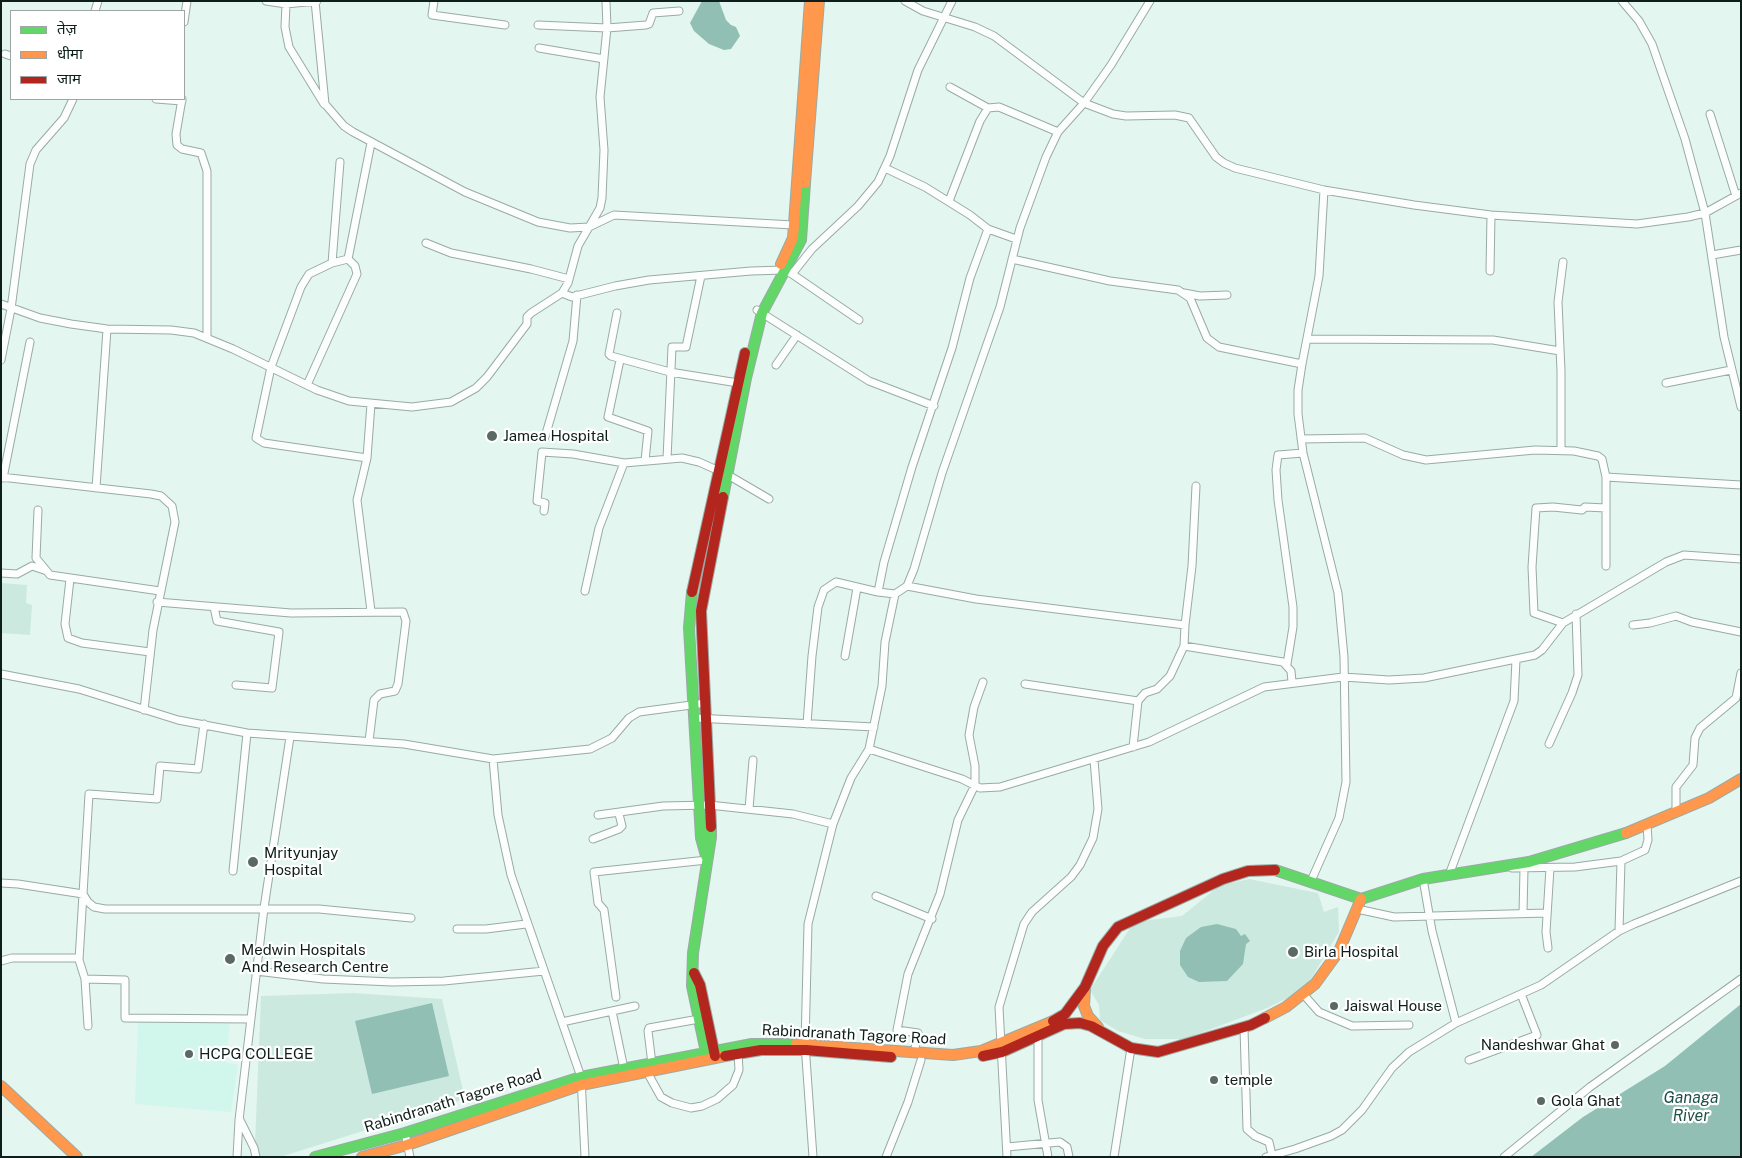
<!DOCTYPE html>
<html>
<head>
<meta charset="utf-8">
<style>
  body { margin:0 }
  #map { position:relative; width:1742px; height:1158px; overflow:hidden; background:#e3f6f0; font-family:"Public Sans","Noto Sans Devanagari",sans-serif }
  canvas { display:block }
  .frame { position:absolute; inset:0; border:2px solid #0e1f1b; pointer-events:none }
  .legend { position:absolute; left:10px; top:10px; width:175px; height:90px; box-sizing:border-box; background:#fff; border:1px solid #9fa5a4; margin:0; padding:6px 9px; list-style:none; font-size:15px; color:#0e1f1b }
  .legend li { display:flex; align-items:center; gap:10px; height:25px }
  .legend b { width:25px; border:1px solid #9fa5a4 }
</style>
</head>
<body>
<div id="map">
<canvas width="1742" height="1158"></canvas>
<div class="frame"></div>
<ul class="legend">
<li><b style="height:6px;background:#63d668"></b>तेज़</li>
<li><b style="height:6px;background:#ff974d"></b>धीमा</li>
<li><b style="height:6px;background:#b3261e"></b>जाम</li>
</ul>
</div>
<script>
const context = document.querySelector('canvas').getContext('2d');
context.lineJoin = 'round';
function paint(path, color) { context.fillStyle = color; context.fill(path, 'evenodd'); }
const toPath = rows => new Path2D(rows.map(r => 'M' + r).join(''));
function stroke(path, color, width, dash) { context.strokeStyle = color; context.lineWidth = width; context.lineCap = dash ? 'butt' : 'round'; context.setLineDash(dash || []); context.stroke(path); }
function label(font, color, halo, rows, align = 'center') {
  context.font = font + ' "Public Sans",sans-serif'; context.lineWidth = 4.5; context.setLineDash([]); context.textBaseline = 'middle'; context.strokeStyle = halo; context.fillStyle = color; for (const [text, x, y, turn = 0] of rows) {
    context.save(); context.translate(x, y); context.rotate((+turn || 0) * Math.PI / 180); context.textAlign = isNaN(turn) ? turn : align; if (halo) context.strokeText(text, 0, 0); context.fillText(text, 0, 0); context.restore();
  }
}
paint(toPath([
  [138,1020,230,1021,226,1063,238,1064,231,1112,135,1104]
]), '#d1f7ed');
paint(toPath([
  [1,583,27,585,26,603,32,605,30,635,1,633],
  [1249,879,1318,893,1324,912,1338,907,1339,932,1309,982,1292,996,1267,1008,1185,1039,1145,1039,1118,1031,1100,1020,1099,1005,1090,990,1134,922,1182,916,1219,886],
  [353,993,442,999,465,1099,280,1157,259,1157,255,1144,261,996]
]), '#cce9e0');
paint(toPath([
  [702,1,719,1,726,20,731,25,736,27,740,36,731,49,724,50,709,44,694,31,690,23],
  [1217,924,1236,929,1241,936,1245,934,1250,941,1246,944,1243,964,1227,981,1199,982,1188,977,1180,965,1180,951,1186,938,1201,927],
  [432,1003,449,1076,372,1094,355,1021],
  [1741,1004,1741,1157,1531,1157,1583,1117,1665,1066]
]), '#91bfb3');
const street = toPath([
  [266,1,286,4,317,1],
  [315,1,325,104,344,126,353,132,465,192,538,222,570,228,589,227,614,215,793,225],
  [434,1,432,15,505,25],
  [905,1,923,11,975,27,994,36,1084,103,1113,114,1126,116,1175,115,1189,118,1216,157,1224,163,1235,168,1324,190,1414,205,1491,215,1637,224,1688,217,1705,213,1741,193],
  [1622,1,1639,21,1652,44,1685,139,1705,213,1724,337,1741,407],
  [286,4,285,27,289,47,324,104],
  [95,11,98,1],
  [184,22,187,1],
  [538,25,607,28,646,25,649,24,653,13,679,11],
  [539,48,604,59],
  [5,54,11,56],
  [950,87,988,108],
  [156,99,182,101],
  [182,99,176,134,177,145,182,149,201,153,207,171,207,337],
  [1710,114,1736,196],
  [885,168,925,187,970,215,988,229,1016,239],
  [949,201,980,121,988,108,999,107,1058,132],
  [426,243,451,253,531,269,569,279],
  [1712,255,1741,250],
  [348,259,332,263,309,274,301,287,271,367,256,438,264,443,367,458],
  [348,259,371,143],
  [1012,259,1110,281,1178,290,1190,298,1207,338,1219,347,1302,364],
  [332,263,340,162],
  [1490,271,1491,215],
  [792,274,859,320],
  [562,293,568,283,578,246,600,208,602,198,604,150,600,97,607,28,606,1],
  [1184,293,1200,296,1227,295],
  [1,304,40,318,71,324,107,329,171,330,194,333,233,349,317,390,349,401,412,407,451,402,476,388,487,377,527,324,527,317,531,313,562,293,572,297,615,286,649,280,751,271,784,270,792,274,812,249,858,206,878,182,890,156,918,70,952,1],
  [757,310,869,381,934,406],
  [617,313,609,354,611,356,670,372,738,383],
  [1308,339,1493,340,1560,351],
  [1,360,11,309,30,164,36,150,64,118,73,99],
  [620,360,608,417,648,431,645,461],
  [776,365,797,335],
  [1666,383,1731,370],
  [307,385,357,274,355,266,348,259],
  [371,404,367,458,357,500,371,611],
  [545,437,573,341,577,295],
  [1301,439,1365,438,1403,455,1426,460,1535,450,1574,451,1598,456,1602,459,1606,477,1741,485],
  [1561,450,1561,371,1558,302,1563,262],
  [667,459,672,347,686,347,701,276],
  [1,477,151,494,161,496,172,506,175,522,153,630,144,710],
  [1606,477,1606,566],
  [3,478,30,342],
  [96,488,107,329],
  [38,510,36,558,50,575,160,591],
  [544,511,545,503,537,501,542,452,573,454,624,463,682,458,699,462,728,475,769,499],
  [1,573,17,574,32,566,44,570],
  [70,579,65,624,68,638,82,643,150,652],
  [907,586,976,599,1185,625,1184,646,1283,662,1291,671,1292,682],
  [585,591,599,528,624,463],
  [895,594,878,592,884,562,912,467,952,348,970,278,988,229],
  [157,602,291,613,403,612,406,621,398,684,395,691,380,694,374,700,369,741],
  [214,607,217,621,279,632,272,688,236,685],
  [1563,623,1534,613,1532,567,1536,508,1553,507,1582,510,1585,507,1606,508],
  [1185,625,1192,566,1196,486],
  [1633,625,1650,623,1676,616,1692,622,1741,632],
  [845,656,857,588],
  [1287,664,1293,627,1293,607,1278,500,1276,470,1278,455,1303,453],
  [1,674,79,689,178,720,247,733,404,744,493,759,590,749,612,738,629,718,639,712,706,703],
  [1025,684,1138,701],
  [695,718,874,727],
  [204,724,198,769,160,766,157,799,89,794,83,894,88,902,94,907,105,909,319,909,411,918],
  [807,724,812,656,818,607,824,590,836,582,878,592],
  [1549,744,1572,693,1578,675,1576,614],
  [1133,747,1138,701,1145,693,1157,689,1170,676,1184,646],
  [869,749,882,686,885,642,895,594,907,586,914,569,942,473,1000,307,1020,228,1046,157,1058,132,1084,103,1111,65,1150,1],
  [493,759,498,815,511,875,581,1077,585,1157],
  [749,809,753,760],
  [1676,813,1676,787,1693,765,1695,738,1700,728,1736,698,1741,673],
  [598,815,663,806,709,805,793,814,833,824],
  [593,839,619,829,622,826,619,814],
  [1512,868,1575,867,1621,861,1645,850,1648,840,1647,825],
  [233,871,247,733],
  [1449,875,1514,701,1516,660],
  [1423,879,1432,931,1456,1023],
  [1311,881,1339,818,1346,782,1344,657,1338,593,1303,453,1298,414,1298,390,1302,364,1319,276,1324,190],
  [1,883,18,884,83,894,79,960,85,979,88,1026],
  [876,896,932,919],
  [1357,909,1394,917,1547,913],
  [1523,913,1524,869],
  [457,929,486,929,526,924],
  [1619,931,1621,861],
  [1548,948,1546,932,1550,868],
  [1,961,12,958,79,958],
  [256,971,323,979,392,982,444,981,544,971],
  [85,979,125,980,125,1018,251,1019],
  [1304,995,1319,1012,1352,1026,1409,1025],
  [616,997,604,910,598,903,594,872,707,860],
  [612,1011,624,1069],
  [562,1022,635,1006],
  [1244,1028,1247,1129,1255,1136,1269,1142,1272,1155],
  [1038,1036,1038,1100,1048,1157],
  [914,1053,918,1033,897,1030,908,974,940,894,958,820,975,785,975,766,969,735,974,707,983,682],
  [1469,1060,1537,1035,1521,994],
  [652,1064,648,1031,649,1028,699,1019],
  [647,1072,661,1097,672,1103,691,1108,702,1106,717,1099,733,1085,739,1070,738,1053],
  [240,1120,254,1148,256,1157],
  [405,1133,410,1157],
  [1007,1147,1060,1142,1067,1147,1069,1157],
  [237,1157,239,1120,264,908,290,737],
  [813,1157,805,1044,808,924,833,824,851,778,869,749,962,779,980,788,1000,787,1149,742,1264,687,1343,677,1389,680,1424,678,1535,655,1542,650,1563,623,1666,562,1684,555,1741,559],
  [886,1157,908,1102,921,1060],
  [1007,1157,999,1007,1024,924,1032,912,1071,877,1080,865,1093,838,1098,809,1094,760],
  [1114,1157,1131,1048],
  [1266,1157,1295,1149,1331,1136,1342,1130,1362,1110,1392,1068,1409,1052,1456,1023,1541,985,1619,931,1634,924,1741,881],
  [1504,1157,1590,1087,1741,979]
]);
const fast = toPath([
  [723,497,746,378,762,313,801,240,805,183],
  [692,592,689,628,701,838,706,856],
  [1275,870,1361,899,1423,879,1529,862,1626,833],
  [707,1057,692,986,693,953,711,837,711,827],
  [315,1157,405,1133,581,1077,752,1044,796,1044]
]);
const slow = toPath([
  [805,183,819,1],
  [781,264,793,238,810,1],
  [1626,833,1709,798,1741,779],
  [1085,989,1084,1006,1088,1016,1098,1027],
  [1265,1018,1286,1007,1315,984,1339,951,1361,899],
  [796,1044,953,1055,981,1051,1053,1021],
  [1,1086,77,1157],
  [362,1157,407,1145,581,1085,725,1056]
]);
const jam = toPath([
  [692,592,745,353],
  [711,827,701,611,723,497],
  [694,973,700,985,715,1056],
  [1053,1021,1065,1014,1085,987,1103,946,1118,927,1223,879,1248,871,1275,870],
  [725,1056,761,1050,806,1050,891,1057],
  [983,1056,1002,1052,1064,1024,1080,1023,1091,1026,1131,1048,1158,1052,1251,1025,1265,1018]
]);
stroke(street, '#9aaaa5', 9);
stroke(fast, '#9aaaa5', 12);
stroke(slow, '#9aaaa5', 12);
stroke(jam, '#9aaaa5', 12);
stroke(street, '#fbfefd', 7);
stroke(fast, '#63d668', 10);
stroke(slow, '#ff974d', 10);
stroke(jam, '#b3261e', 10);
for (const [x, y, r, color] of [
  [492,436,6,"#596a66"],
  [253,862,6,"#596a66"],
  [1293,952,6,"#596a66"],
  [230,959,6,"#596a66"],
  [1334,1006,5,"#596a66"],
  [1615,1045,5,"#596a66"],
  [189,1054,5,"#596a66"],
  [1214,1080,5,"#596a66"],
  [1541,1101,5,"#596a66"]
]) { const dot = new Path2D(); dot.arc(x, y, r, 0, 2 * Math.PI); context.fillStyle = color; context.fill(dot); stroke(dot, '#fff', 2); }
label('15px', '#0e1f1b', '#fff', [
  ["Jamea Hospital",503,436],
  ["Mrityunjay",264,853],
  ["Hospital",264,870],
  ["Medwin Hospitals",241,950],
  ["And Research Centre",241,967],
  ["Birla Hospital",1304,952],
  ["Jaiswal House",1344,1006],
  ["Nandeshwar Ghat",1605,1045,"right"],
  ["HCPG COLLEGE",199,1054],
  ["temple",1224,1080],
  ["Gola Ghat",1551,1101]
], 'left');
label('15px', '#0e1f1b', '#fff', [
  ["Rabindranath Tagore Road",854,1035,3],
  ["Rabindranath Tagore Road",453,1101,-17]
]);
label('italic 16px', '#1f5146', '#fff', [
  ["Ganaga",1691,1098],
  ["River",1691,1116]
]);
</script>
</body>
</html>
